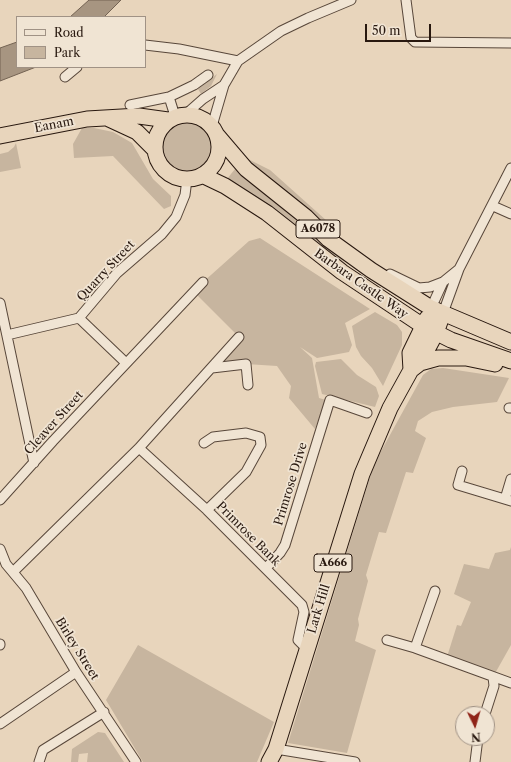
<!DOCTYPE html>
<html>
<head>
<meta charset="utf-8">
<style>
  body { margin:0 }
  #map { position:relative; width:511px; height:762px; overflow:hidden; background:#e8d5bc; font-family:"Libre Caslon Text",serif }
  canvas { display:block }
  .legend { position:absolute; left:16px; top:16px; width:130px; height:52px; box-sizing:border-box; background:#f0e4d3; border:1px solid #a09285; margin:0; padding:5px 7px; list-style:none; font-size:12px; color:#28180f }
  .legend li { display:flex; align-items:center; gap:8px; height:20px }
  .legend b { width:20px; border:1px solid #a09285 }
  .north { position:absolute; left:455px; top:706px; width:40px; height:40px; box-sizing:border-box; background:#f0e4d3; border:1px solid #a09285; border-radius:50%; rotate:175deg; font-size:11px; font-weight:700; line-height:16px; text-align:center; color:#28180f }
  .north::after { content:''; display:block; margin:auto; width:14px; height:18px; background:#8f2418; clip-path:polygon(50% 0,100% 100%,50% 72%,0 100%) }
  .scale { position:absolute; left:365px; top:24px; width:66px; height:18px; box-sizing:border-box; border:2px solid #28180f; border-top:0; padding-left:5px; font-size:12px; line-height:14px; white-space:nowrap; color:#28180f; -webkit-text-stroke:3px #f0e4d3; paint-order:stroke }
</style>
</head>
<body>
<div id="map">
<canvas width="511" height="762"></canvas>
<ul class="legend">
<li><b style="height:5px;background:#f0e4d3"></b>Road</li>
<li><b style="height:11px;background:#c7b59f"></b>Park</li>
</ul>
<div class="north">N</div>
<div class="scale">50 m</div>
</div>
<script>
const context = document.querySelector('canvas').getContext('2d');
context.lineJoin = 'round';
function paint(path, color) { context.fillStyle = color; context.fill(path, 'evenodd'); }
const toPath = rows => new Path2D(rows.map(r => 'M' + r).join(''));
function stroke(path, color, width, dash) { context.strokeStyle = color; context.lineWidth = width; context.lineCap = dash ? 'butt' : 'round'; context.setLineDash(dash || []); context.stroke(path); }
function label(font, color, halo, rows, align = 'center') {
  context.font = font + ' "Libre Caslon Text",serif'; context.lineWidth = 3.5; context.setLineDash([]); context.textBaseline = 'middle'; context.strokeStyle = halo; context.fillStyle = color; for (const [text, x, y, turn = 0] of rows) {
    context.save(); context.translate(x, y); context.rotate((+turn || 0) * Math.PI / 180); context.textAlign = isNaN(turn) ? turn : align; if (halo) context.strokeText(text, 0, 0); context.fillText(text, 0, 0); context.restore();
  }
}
paint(toPath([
  [217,74,211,86,201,94,198,89],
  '163 147a24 24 0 1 1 48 0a24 24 0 1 1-48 0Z',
  [82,128,94,128,113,132,132,143,153,179,171,196,171,206,164,209,113,156,74,158,73,144],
  [16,143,21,168,0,172,0,154,8,152,14,147],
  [246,158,270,170,327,221,323,221,268,181],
  [235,169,337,255,357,275,227,179],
  [260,238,370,309,345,323,352,345,349,352,317,358,300,347,312,358,319,398,326,400,315,429,289,398,291,386,277,366,246,364,212,368,239,337,193,291,249,241],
  [375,312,397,325,402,332,402,345,383,386,372,368,361,356,356,347,352,326],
  [341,359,357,375,376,387,379,396,375,407,322,394,315,366,316,362],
  [443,368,509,378,497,402,453,407,432,412,418,421,415,431,426,438,413,473,406,472,386,533,379,532,366,575,368,581,358,619,359,625,355,641,376,650,347,753,288,743,374,464,423,375,431,369],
  [511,547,511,645,493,677,446,660,457,625,461,626,471,602,454,594,464,564,489,569,495,553,510,550],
  [138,645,274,722,257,762,143,762,106,700],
  [98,732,105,733,124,762,87,762,88,753,79,754,78,762,71,762,72,749]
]), '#c7b59f');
const water = toPath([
  [89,0,121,0,104,17,70,17,89,0],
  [17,42,17,67,36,67,0,81,0,48,17,42]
]);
paint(water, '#a79581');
stroke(water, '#746353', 1);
const minor = toPath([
  [406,0,411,38,415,42,511,43],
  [145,45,179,49,238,61],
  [65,77,77,67],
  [169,97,175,116],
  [130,105,169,97,194,85,208,75],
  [186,114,203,99,224,85],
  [212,126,224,85,238,61,281,31,308,18,351,0],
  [493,206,511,214],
  [390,274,419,288,430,287,443,282],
  [0,303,34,463],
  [431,308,443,282,459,269],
  [443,313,459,269,511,168],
  [79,318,126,363],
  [7,335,79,318,117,273,162,234,176,217,185,195,187,179],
  [212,368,246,364,248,385],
  [509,408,511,408],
  [204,443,213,437,246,433,260,437,261,445,246,472,207,510],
  [139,448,207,510,302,605,304,612,298,640,307,649],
  [462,471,458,485,511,501],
  [505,499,511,479],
  [0,500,53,441,203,282],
  [0,549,6,564,26,588,76,672,136,762],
  [266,568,280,553,285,545,330,400,367,413],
  [13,572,139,448,239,337],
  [387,640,415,648,511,683],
  [0,644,0,645],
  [415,648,435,591],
  [485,714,494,686,493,677],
  [0,724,76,672],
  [276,749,355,762],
  [39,762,43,750,104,712],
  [475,762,478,738]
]);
const trunk = toPath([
  '155 147a32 32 0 1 1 64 0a32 32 0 1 1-64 0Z',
  [109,119,137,132,154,149],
  [217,135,246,169,306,217,328,239,371,270,431,308,511,342],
  [0,136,87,119,139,116,168,120],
  [202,175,225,186,267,213,342,272,423,326,451,340,511,361],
  [420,363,438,358,466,358,495,364],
  [411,370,410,353,427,318],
  [269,762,276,749,362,474,390,408,411,370,420,363,436,333,443,313]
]);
stroke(minor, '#58473a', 11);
stroke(trunk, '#28180f', 17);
stroke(minor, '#f0e4d3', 9);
stroke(trunk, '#e8d5bc', 15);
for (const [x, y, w] of [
  [318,229,44],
  [333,563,38]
]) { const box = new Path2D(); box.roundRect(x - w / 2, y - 9, w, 18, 3); context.fillStyle = '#f0e4d3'; context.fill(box); stroke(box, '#28180f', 1); }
label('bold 11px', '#28180f', null, [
  ["A6078",318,229],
  ["A666",333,563]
]);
label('12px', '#28180f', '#f0e4d3', [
  ["Eanam",54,125,-11],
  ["Quarry Street",106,271,-47],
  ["Barbara Castle Way",361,284,35],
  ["Cleaver Street",54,423,-48],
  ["Primrose Drive",291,484,-73],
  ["Primrose Bank",248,534,45],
  ["Lark Hill",319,609,-73],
  ["Birley Street",77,649,58]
]);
</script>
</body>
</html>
